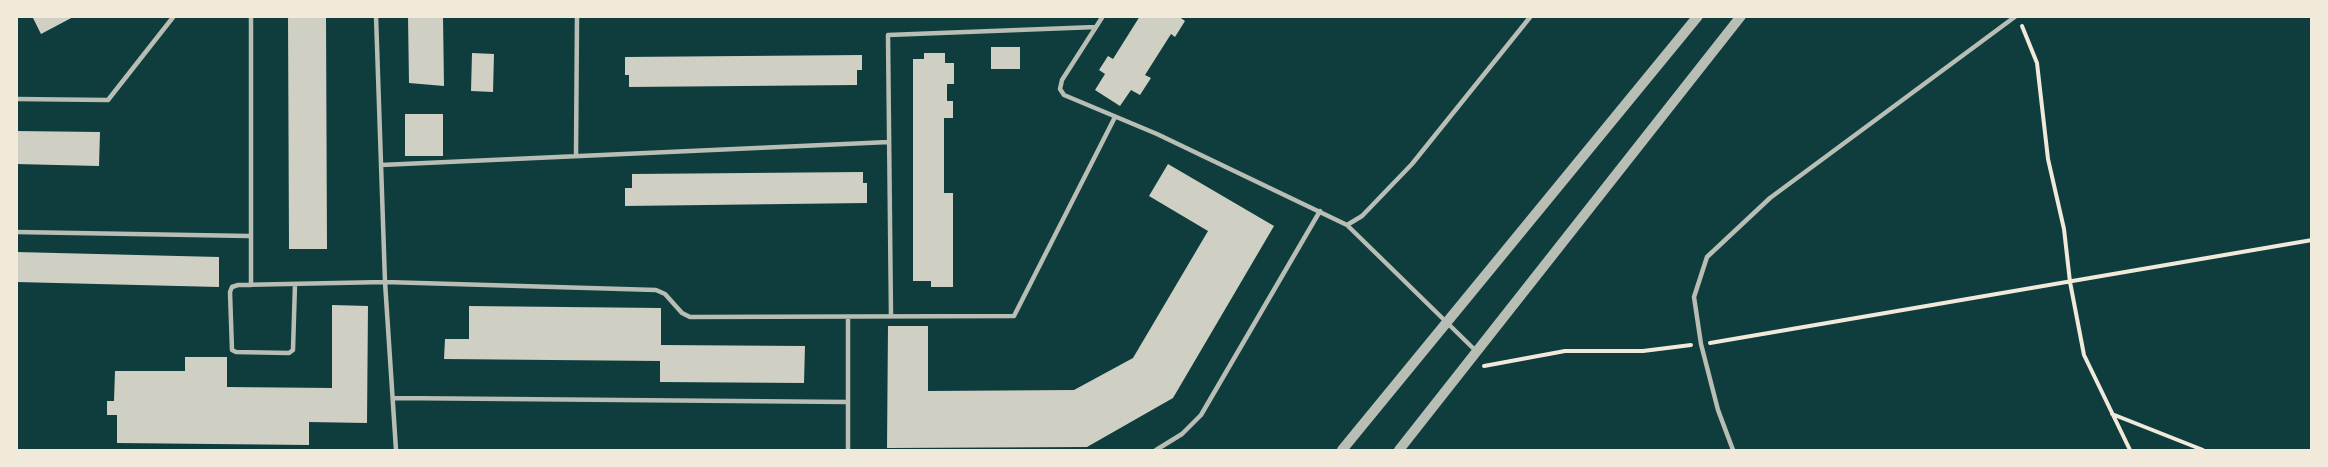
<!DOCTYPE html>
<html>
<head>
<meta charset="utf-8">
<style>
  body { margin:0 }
  #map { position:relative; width:2328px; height:467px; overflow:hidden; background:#0f3d3e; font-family:"IBM Plex Sans",sans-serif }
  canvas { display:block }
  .frame { position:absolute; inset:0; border:18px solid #f1e9da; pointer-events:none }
</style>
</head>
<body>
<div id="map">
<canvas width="2328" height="467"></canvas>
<div class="frame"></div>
</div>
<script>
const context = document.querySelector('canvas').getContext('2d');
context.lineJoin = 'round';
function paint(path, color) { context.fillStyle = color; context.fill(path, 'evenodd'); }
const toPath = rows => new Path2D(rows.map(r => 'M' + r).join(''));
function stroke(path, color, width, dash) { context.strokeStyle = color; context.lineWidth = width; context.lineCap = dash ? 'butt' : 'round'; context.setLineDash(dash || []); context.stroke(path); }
paint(toPath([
  [32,16,75,16,41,34],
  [288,16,326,16,327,249,289,249],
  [408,16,443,16,444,86,409,83],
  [1140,16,1178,16,1185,21,1175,37,1171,34,1145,75,1151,78,1140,95,1131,90,1120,106,1095,90,1105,74,1099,70,1108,56,1113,59],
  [991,47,1020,47,1020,69,991,69],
  [472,53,494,54,493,92,471,91],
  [924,53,945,53,945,63,954,63,954,84,947,84,947,101,953,101,953,118,944,118,944,193,953,193,953,287,931,287,931,281,913,281,913,59,924,59],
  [862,55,862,70,857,70,857,85,629,87,629,75,625,75,625,57],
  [405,114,443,114,443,156,405,156],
  [16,131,100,132,99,166,16,164],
  [1168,164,1274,226,1173,398,1087,447,887,448,888,326,928,326,928,391,1074,390,1133,358,1208,231,1149,196],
  [863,172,863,183,867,183,867,203,625,206,625,188,632,188,632,174],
  [16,252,219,257,219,287,16,282],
  [332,305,368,306,367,423,309,422,309,445,117,443,117,415,107,415,107,401,114,401,115,371,185,371,185,357,227,357,227,387,332,388],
  [469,306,661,308,661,345,805,346,804,383,660,382,660,361,444,359,445,339,469,339]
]), '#cfcfc3');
stroke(toPath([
  [2022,26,2037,63,2048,159,2064,229,2070,282,2084,355,2130,450],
  [1710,343,2312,240],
  [1484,366,1565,351,1643,351,1691,345],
  [2112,414,2203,450]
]), '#f1e9da', 4);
stroke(toPath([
  [251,16,251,285],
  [376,16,385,282,396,450],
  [1103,16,1062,80,1060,89,1064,95,1157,134,1347,225],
  [16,99,108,100,174,16],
  [576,156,577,16],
  [381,165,889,142],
  [16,232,249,236],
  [295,284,293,350,289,353,236,352,232,350,230,292,232,287,238,285,385,282,656,290,665,294,682,313,690,317,1014,316,1115,117],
  [891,316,888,35,1096,27],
  [1477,352,1347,225,1362,216,1412,164,1531,16],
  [393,398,848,402],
  [848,450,848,317],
  [1156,450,1182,434,1201,415,1320,211],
  [1733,450,1718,410,1701,344,1694,297,1707,257,1770,198,2016,16]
]), '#b8beb3', 4.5);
stroke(toPath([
  [1342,450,1698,16],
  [1399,450,1741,16]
]), '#b8beb3', 10);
</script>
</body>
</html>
